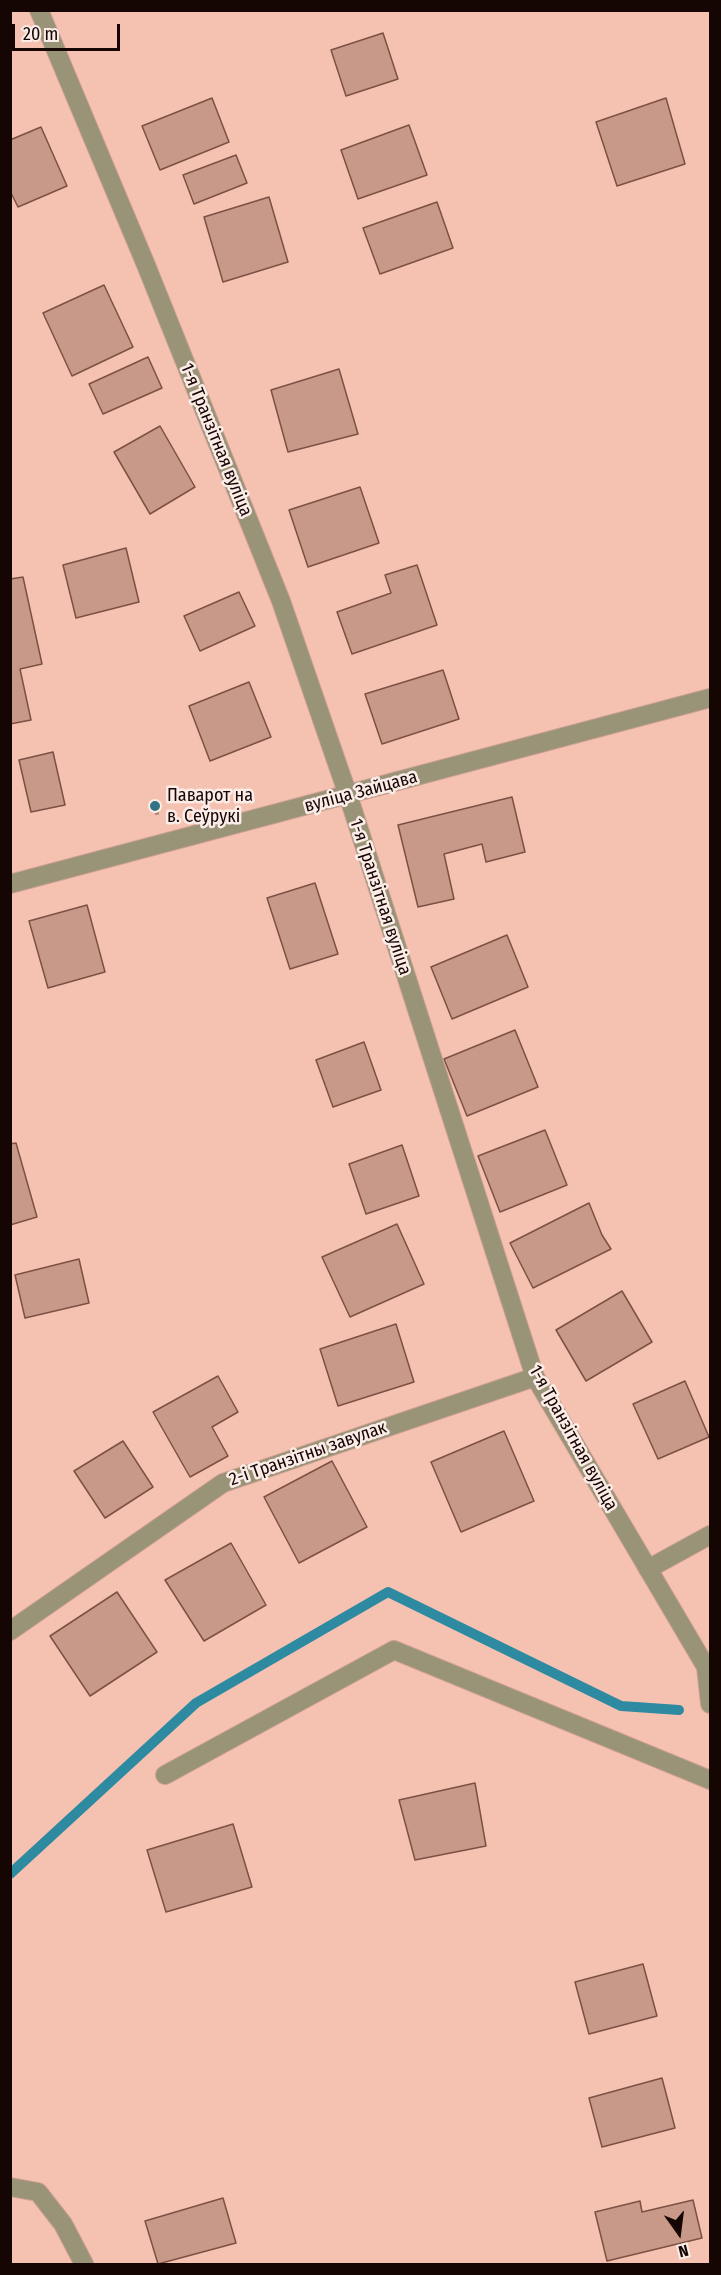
<!DOCTYPE html>
<html>
<head>
<meta charset="utf-8">
<style>
  body { margin:0 }
  #map { position:relative; width:721px; height:2275px; overflow:hidden; background:#f5c2b2; font-family:"Fira Sans Condensed",sans-serif }
  canvas { display:block }
  .frame { position:absolute; inset:0; border:12px solid #160603; pointer-events:none }
  .north { position:absolute; left:649px; top:2203px; width:60px; height:60px; -webkit-text-stroke:4px #fcece7; paint-order:stroke; rotate:166deg; font-size:16px; font-weight:700; line-height:24px; text-align:center; color:#160603 }
  .north::after { content:''; display:block; margin:auto; width:21px; height:27px; background:#160603; clip-path:polygon(50% 0,100% 100%,50% 72%,0 100%) }
  .scale { position:absolute; left:12px; top:24px; width:108px; height:27px; box-sizing:border-box; border:3px solid #160603; border-top:0; padding-left:8px; font-size:18px; line-height:21px; white-space:nowrap; color:#160603; -webkit-text-stroke:4px #fcece7; paint-order:stroke }
</style>
</head>
<body>
<div id="map">
<canvas width="721" height="2275"></canvas>
<div class="frame"></div>
<div class="north">N</div>
<div class="scale">20 m</div>
</div>
<script>
const context = document.querySelector('canvas').getContext('2d');
context.lineJoin = 'round';
const toPath = rows => new Path2D(rows.map(r => 'M' + r).join(''));
function stroke(path, color, width, dash) { context.strokeStyle = color; context.lineWidth = width; context.lineCap = dash ? 'butt' : 'round'; context.setLineDash(dash || []); context.stroke(path); }
function paint(path, color) { context.fillStyle = color; context.fill(path, 'evenodd'); }
function label(font, color, halo, rows, align = 'center') {
  context.font = font + ' "Fira Sans Condensed",sans-serif'; context.lineWidth = 5; context.setLineDash([]); context.textBaseline = 'middle'; context.strokeStyle = halo; context.fillStyle = color; for (const [text, x, y, turn = 0] of rows) {
    context.save(); context.translate(x, y); context.rotate((+turn || 0) * Math.PI / 180); context.textAlign = isNaN(turn) ? turn : align; if (halo) context.strokeText(text, 0, 0); context.fillText(text, 0, 0); context.restore();
  }
}
stroke(toPath([
  [10,1874,196,1703,388,1592,621,1706,679,1710]
]), '#2e8aa1', 10);
const building = toPath([
  [383,33,398,79,346,96,331,50,383,33],
  [212,98,229,142,160,170,142,126,212,98],
  [666,98,685,164,617,186,596,122,666,98],
  [409,125,427,175,358,199,341,150,409,125],
  [41,127,67,186,18,207,10,191,10,140,41,127],
  [236,155,247,183,194,204,183,175,236,155],
  [269,197,288,262,223,282,204,217,269,197],
  [437,202,453,248,380,274,363,228,437,202],
  [104,285,133,347,72,376,43,313,104,285],
  [148,357,162,388,103,414,89,384,148,357],
  [339,369,358,434,288,452,271,390,339,369],
  [160,426,195,487,150,514,114,452,160,426],
  [360,487,379,543,308,567,289,510,360,487],
  [126,548,139,602,76,618,63,565,126,548],
  [417,565,437,625,352,654,337,612,391,593,385,575,417,565],
  [23,577,42,664,20,669,31,720,10,724,10,579,23,577],
  [239,592,255,626,200,651,184,616,239,592],
  [443,670,459,719,382,744,365,694,443,670],
  [249,682,271,737,210,761,189,706,249,682],
  [53,752,65,805,31,812,19,760,53,752],
  [512,797,525,852,486,862,482,844,444,854,454,899,418,907,398,825,512,797],
  [315,883,338,954,290,969,267,898,315,883],
  [87,905,105,972,48,988,29,921,87,905],
  [507,935,528,987,452,1019,431,967,507,935],
  [515,1030,538,1087,467,1116,444,1059,515,1030],
  [364,1042,381,1090,333,1107,316,1060,364,1042],
  [545,1130,567,1185,500,1212,478,1156,545,1130],
  [16,1143,37,1217,10,1225,10,1144,16,1143],
  [402,1145,419,1196,366,1214,349,1164,402,1145],
  [589,1203,602,1235,611,1249,533,1288,510,1243,589,1203],
  [397,1224,424,1284,350,1317,322,1257,397,1224],
  [79,1259,89,1303,25,1318,15,1275,79,1259],
  [622,1291,652,1342,586,1381,556,1330,622,1291],
  [396,1324,414,1382,338,1406,320,1349,396,1324],
  [218,1376,238,1412,212,1427,228,1456,190,1477,153,1412,218,1376],
  [685,1381,709,1437,658,1459,633,1404,685,1381],
  [504,1431,534,1501,461,1532,431,1462,504,1431],
  [123,1441,153,1487,105,1518,74,1471,123,1441],
  [332,1461,367,1527,299,1563,264,1497,332,1461],
  [231,1543,266,1605,204,1641,165,1580,231,1543],
  [117,1592,157,1652,90,1696,50,1636,117,1592],
  [475,1783,486,1846,415,1860,399,1800,475,1783],
  [233,1824,252,1887,166,1912,147,1850,233,1824],
  [643,1964,657,2016,589,2034,575,1982,643,1964],
  [662,2078,675,2128,602,2147,589,2098,662,2078],
  [223,2198,236,2243,158,2264,145,2221,223,2198],
  [693,2200,702,2238,607,2261,595,2212,640,2201,642,2212,693,2200]
]);
paint(building, '#c89889');
stroke(building, '#7c5144', 1.5);
const service = toPath([
  [648,1569,710,1535],
  [165,1775,394,1650,710,1780]
]);
const minor = toPath([
  [39,10,146,265,281,601,348,795,535,1377,706,1667,710,1704],
  [10,1631,223,1483,535,1377],
  [10,2187,38,2192,63,2224,84,2264]
]);
const tertiary = toPath([
  [10,884,710,698]
]);
stroke(service, '#cda092', 20);
stroke(minor, '#cda092', 20);
stroke(tertiary, '#cda092', 20);
stroke(toPath([
  [155,806,158,817]
]), '#ad867a', 4, [3, 3]);
stroke(service, '#999377', 18);
stroke(minor, '#999377', 18);
stroke(tertiary, '#999377', 18);
for (const [x, y, r, color] of [
  [155,806,6,"#327486"]
]) { const dot = new Path2D(); dot.arc(x, y, r, 0, 2 * Math.PI); context.fillStyle = color; context.fill(dot); stroke(dot, '#fcece7', 2); }
label('18px', '#160603', '#fcece7', [
  ["1-я Транзітная вуліца",216,440,68],
  ["вуліца Зайцава",361,792,-15],
  ["1-я Транзітная вуліца",380,897,72],
  ["1-я Транзітная вуліца",573,1438,61],
  ["2-і Транзітны завулак",308,1454,-19]
]);
label('18px', '#160603', '#fcece7', [
  ["Паварот на",167,796],
  ["в. Сеўрукі",167,817]
], 'left');
</script>
</body>
</html>
